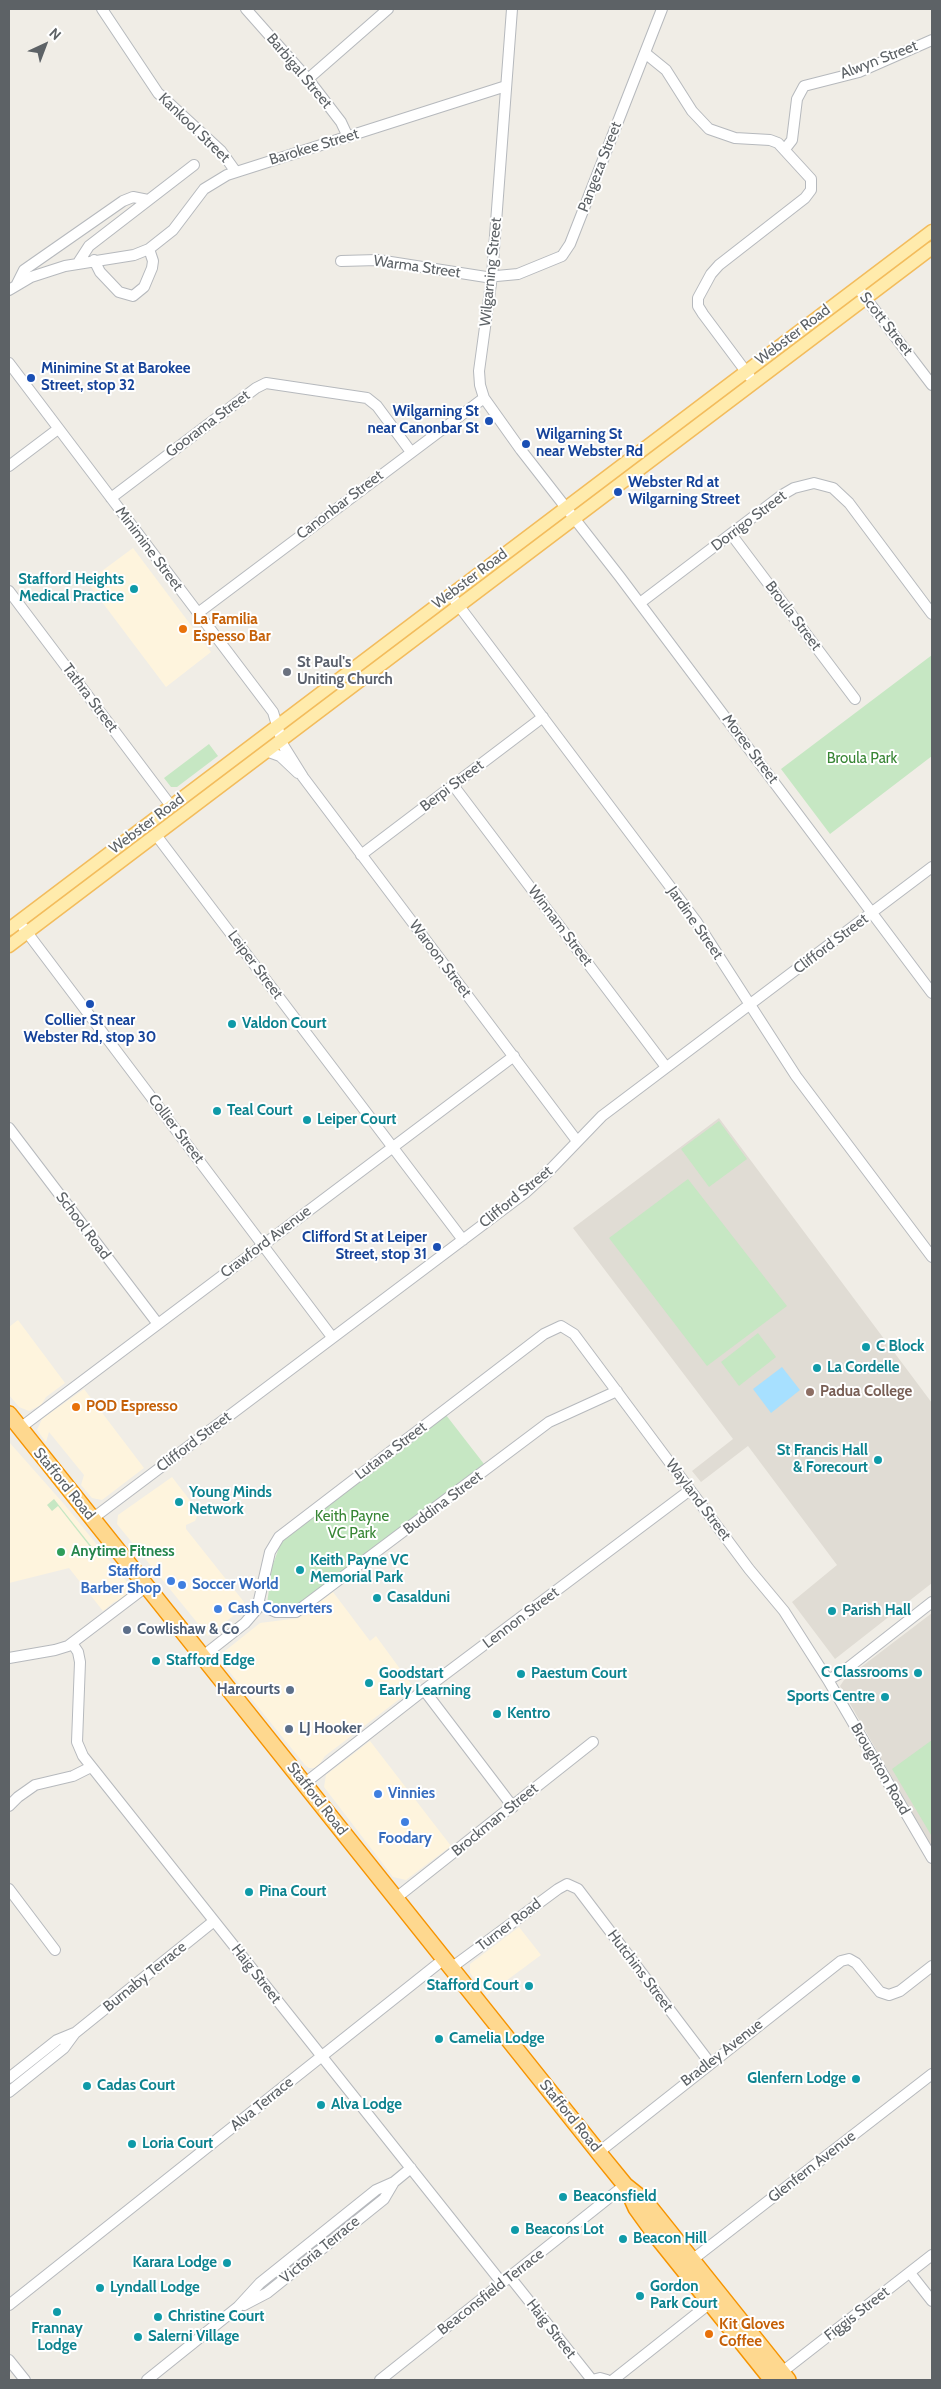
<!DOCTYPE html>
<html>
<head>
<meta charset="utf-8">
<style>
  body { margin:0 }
  #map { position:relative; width:941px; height:2389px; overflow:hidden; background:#f0ede6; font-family:Cabin,sans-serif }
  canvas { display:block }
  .frame { position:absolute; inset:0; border:10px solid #5d6266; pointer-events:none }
  .north { position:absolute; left:20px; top:20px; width:50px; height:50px; -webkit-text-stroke:4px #fff; paint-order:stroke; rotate:43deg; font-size:14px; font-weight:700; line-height:20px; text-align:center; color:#5d6266 }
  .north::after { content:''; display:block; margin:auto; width:18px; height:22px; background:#5d6266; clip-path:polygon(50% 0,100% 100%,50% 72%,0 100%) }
</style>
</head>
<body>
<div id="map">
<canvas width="941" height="2389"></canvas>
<div class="frame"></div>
<div class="north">N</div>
</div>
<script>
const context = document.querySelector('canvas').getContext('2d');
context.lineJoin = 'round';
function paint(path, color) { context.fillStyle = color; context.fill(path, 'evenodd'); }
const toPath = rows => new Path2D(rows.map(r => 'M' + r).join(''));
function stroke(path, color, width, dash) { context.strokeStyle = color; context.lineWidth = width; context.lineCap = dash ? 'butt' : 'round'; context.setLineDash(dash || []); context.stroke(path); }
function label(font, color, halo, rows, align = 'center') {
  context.font = font + ' Cabin,sans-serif'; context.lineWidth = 4; context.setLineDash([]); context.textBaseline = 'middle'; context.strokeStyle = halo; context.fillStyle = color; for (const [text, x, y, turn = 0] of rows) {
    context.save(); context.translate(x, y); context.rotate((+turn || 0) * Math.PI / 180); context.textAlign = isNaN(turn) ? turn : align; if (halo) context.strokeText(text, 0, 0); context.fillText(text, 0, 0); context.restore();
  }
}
paint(toPath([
  [133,548,211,652,166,687,87,582],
  [18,1320,65,1383,46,1397,41,1405,29,1411,19,1407,9,1395,9,1327],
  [84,1389,144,1468,102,1500,92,1498,81,1485,84,1475,49,1432,46,1442,37,1430,42,1419],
  [9,1442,64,1504,127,1582,129,1591,122,1600,114,1602,103,1611,69,1568,9,1583],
  [172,1477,199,1512,195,1521,186,1525,186,1529,244,1602,243,1608,208,1636,117,1524,118,1515],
  [333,1592,370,1641,376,1636,414,1688,325,1756,317,1768,309,1768,305,1765,223,1664,222,1658,225,1651,260,1623,299,1618],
  [370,1741,451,1846,406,1880,393,1877,324,1787,326,1775],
  [519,1927,541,1955,487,1995,470,1973,470,1964]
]), '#fef4dd');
paint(toPath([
  [719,1118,932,1403,932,1583,835,1659,792,1602,837,1565,748,1446,701,1482,692,1471,733,1439,573,1228],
  [932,1613,932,1848,840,1686,844,1680]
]), '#e0dcd4');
paint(toPath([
  [932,655,932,756,830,834,781,769],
  [209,744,218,756,177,787,171,787,164,778],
  [719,1121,747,1159,709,1187,681,1149],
  [688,1179,787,1306,707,1366,609,1238],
  [758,1333,776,1357,739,1386,721,1362],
  [446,1415,484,1464,297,1607,282,1611,267,1604,272,1567,281,1542],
  [54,1499,92,1547,91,1548,58,1506,52,1511,47,1505],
  [932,1740,932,1834,931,1835,892,1769]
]), '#c6e7c3');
paint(toPath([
  [782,1367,800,1390,771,1413,753,1389]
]), '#a7e0ff');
const minor = toPath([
  [102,9,158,93,221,151,236,172],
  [246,9,308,79,341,122,348,137],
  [512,9,492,276,479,371,480,385,484,398,521,450,620,577,932,993],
  [645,53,666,70,692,111,709,129,735,138,770,140,778,143,811,179,811,190,805,198,719,265,711,274,698,298,698,306,703,314,750,377],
  [308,79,388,9],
  [785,149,792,140,797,99,804,86,859,72,932,40],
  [94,260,100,272,119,292,133,296,144,287,152,268,153,261,149,249],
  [341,261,378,260,486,277,518,274,562,256,570,244,662,9],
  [78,263,89,246,194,165],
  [17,284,24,270,123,201,133,197,148,200],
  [9,290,31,277,65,266,134,255,149,249,173,230,204,189,227,175,506,86],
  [861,292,932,385],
  [9,363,273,712,283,745,303,777,577,1141],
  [9,466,58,429],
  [111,498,256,388,266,383,367,398,377,406,411,452],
  [731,534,855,699],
  [9,591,171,806],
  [450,594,696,921,796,1076,932,1257],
  [640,603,782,495,794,488,814,483,833,488,849,503,932,614],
  [198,613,484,398],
  [266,751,280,756,298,773],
  [453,785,666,1067],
  [156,835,463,1240],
  [361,855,543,717],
  [23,927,332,1337],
  [9,1128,158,1324],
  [20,1428,514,1056],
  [92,1519,525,1193,549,1171,602,1116,932,867],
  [259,1604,276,1612,296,1612,549,1422,617,1391],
  [72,1643,78,1652,80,1662,77,1742,83,1756,502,2283],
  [203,1656,245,1623,257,1609,270,1552,279,1537,544,1334,561,1326,574,1334,749,1569,784,1611,828,1680,932,1858],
  [9,1658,55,1650,68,1646,147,1586],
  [828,1680,844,1671,932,1602],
  [424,1690,513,1807],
  [305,1783,424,1690,690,1490],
  [9,1806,18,1797,35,1785,73,1776,91,1767],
  [9,1889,55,1950],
  [396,1898,593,1742],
  [451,1968,558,1889,567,1884,578,1889,710,2063],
  [9,2078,57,2040,74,2033],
  [9,2092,64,2048,75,2033,214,1921],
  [599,2152,841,1961,849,1959,856,1963,880,1992,889,1995,900,1991,932,1966],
  [692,2260,932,2074],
  [910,2273,932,2301],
  [510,2277,592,2380],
  [9,2305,444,1959],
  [244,2305,267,2293,384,2199,394,2182],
  [9,2360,25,2380],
  [782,2372,932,2255],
  [147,2380,238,2307,260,2283,376,2190,394,2182,411,2168],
  [380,2380,625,2185],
  [592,2380,600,2378,607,2380],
  [613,2380,714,2300]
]);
const major = toPath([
  [9,929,932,231],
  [9,946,932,248]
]);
const highway = toPath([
  [9,1414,603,2158,625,2185,645,2201,788,2380],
  [627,2188,636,2208,654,2233,772,2380]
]);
stroke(minor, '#b6b9bd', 12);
stroke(major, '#f3bc5c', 15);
stroke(highway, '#f69400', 18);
stroke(minor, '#fff', 10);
stroke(major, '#ffebac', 12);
stroke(highway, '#fed88f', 15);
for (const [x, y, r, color] of [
  [31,378,5,"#1a4fb4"],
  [489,421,5,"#1a4fb4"],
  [526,444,5,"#1a4fb4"],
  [618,492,5,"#1a4fb4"],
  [134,589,5,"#0f9aa8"],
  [183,629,5,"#e8710a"],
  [287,672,5,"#6b7280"],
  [90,1004,5,"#1a4fb4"],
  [232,1024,5,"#0f9aa8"],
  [217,1111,5,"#0f9aa8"],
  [307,1120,5,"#0f9aa8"],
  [437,1247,5,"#1a4fb4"],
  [866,1347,5,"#0f9aa8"],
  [817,1368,5,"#0f9aa8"],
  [810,1392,5,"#8d6e63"],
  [76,1407,5,"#e8710a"],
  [878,1460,5,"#0f9aa8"],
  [179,1502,5,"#0f9aa8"],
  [61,1552,5,"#2e9e5b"],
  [300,1570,5,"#0f9aa8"],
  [171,1581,5,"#3f7fe0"],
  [182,1585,5,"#3f7fe0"],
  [377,1598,5,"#0f9aa8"],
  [218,1609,5,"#3f7fe0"],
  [832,1611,5,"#0f9aa8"],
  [127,1630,5,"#5c6f8a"],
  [156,1661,5,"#0f9aa8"],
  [918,1673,5,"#0f9aa8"],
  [521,1674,5,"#0f9aa8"],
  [369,1683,5,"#0f9aa8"],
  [290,1690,5,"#5c6f8a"],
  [885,1697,5,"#0f9aa8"],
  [497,1714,5,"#0f9aa8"],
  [289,1729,5,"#5c6f8a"],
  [378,1794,5,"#3f7fe0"],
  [405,1822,5,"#3f7fe0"],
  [249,1892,5,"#0f9aa8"],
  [529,1986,5,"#0f9aa8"],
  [439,2039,5,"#0f9aa8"],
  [856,2079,5,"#0f9aa8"],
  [87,2086,5,"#0f9aa8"],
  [321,2105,5,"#0f9aa8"],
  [132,2144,5,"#0f9aa8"],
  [563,2197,5,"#0f9aa8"],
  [515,2230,5,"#0f9aa8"],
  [623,2239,5,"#0f9aa8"],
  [227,2263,5,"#0f9aa8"],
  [100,2288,5,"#0f9aa8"],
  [640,2296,5,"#0f9aa8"],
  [57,2312,5,"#0f9aa8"],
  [158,2317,5,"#0f9aa8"],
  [709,2334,5,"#e8710a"],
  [138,2337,5,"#0f9aa8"]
]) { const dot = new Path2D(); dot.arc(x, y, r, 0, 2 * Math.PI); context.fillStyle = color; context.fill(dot); stroke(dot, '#fff', 2); }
label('15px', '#5d6266', '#fff', [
  ["Alwyn Street",879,60,-21],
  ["Barbigal Street",299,71,50],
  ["Kankool Street",194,128,44],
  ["Barokee Street",314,147,-17],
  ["Pangeza Street",600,167,-69],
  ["Warma Street",417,267,8],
  ["Wilgarning Street",491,272,-84],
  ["Scott Street",886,324,52],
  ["Webster Road",793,335,-37],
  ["Goorama Street",208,424,-37],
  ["Canonbar Street",340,505,-37],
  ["Dorrigo Street",749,521,-37],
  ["Minimine Street",149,549,53],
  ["Webster Road",470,579,-37],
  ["Broula Street",793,616,53],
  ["Tathra Street",90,698,53],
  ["Moree Street",750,749,53],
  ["Berpi Street",452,786,-37],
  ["Webster Road",147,824,-37],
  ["Jardine Street",695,923,55],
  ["Winnam Street",560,926,53],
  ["Clifford Street",831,944,-37],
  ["Waroon Street",440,959,53],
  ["Leiper Street",255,965,53],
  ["Collier Street",176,1129,53],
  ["Clifford Street",516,1197,-39],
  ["School Road",83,1226,53],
  ["Crawford Avenue",266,1242,-37],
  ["Clifford Street",194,1442,-37],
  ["Lutana Street",391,1451,-37],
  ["Stafford Road",64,1484,51],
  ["Wayland Street",698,1500,53],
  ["Buddina Street",443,1503,-37],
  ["Lennon Street",521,1618,-37],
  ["Broughton Road",880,1769,60],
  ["Stafford Road",317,1799,52],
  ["Brockman Street",495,1820,-39],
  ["Turner Road",509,1925,-37],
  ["Hutchins Street",640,1971,53],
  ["Haig Street",256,1974,52],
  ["Burnaby Terrace",145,1977,-39],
  ["Bradley Avenue",722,2053,-38],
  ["Alva Terrace",262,2104,-39],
  ["Stafford Road",570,2116,51],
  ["Glenfern Avenue",812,2167,-38],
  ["Victoria Terrace",320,2250,-39],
  ["Beaconsfield Terrace",491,2292,-38],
  ["Figgis Street",857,2314,-38],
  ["Haig Street",551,2329,52]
]);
label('bold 15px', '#164399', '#fff', [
  ["Minimine St at Barokee",41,369],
  ["Street, stop 32",41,386],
  ["Wilgarning St",479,412,"right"],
  ["near Canonbar St",479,429,"right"],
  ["Wilgarning St",536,435],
  ["near Webster Rd",536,452],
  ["Webster Rd at",628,483],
  ["Wilgarning Street",628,500],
  ["Collier St near",90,1021,"center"],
  ["Webster Rd, stop 30",90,1038,"center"],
  ["Clifford St at Leiper",427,1238,"right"],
  ["Street, stop 31",427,1255,"right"]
], 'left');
label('bold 15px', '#0d838f', '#fff', [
  ["Stafford Heights",124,580,"right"],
  ["Medical Practice",124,597,"right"],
  ["Valdon Court",242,1024],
  ["Teal Court",227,1111],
  ["Leiper Court",317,1120],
  ["C Block",876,1347],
  ["La Cordelle",827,1368],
  ["St Francis Hall",868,1451,"right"],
  ["& Forecourt",868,1468,"right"],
  ["Young Minds",189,1493],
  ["Network",189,1510],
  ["Keith Payne VC",310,1561],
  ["Memorial Park",310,1578],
  ["Casalduni",387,1598],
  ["Parish Hall",842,1611],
  ["Stafford Edge",166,1661],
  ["C Classrooms",908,1673,"right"],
  ["Goodstart",379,1674],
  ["Early Learning",379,1691],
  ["Paestum Court",531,1674],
  ["Sports Centre",875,1697,"right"],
  ["Kentro",507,1714],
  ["Pina Court",259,1892],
  ["Stafford Court",519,1986,"right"],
  ["Camelia Lodge",449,2039],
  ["Glenfern Lodge",846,2079,"right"],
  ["Cadas Court",97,2086],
  ["Alva Lodge",331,2105],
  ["Loria Court",142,2144],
  ["Beaconsfield",573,2197],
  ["Beacons Lot",525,2230],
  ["Beacon Hill",633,2239],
  ["Karara Lodge",217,2263,"right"],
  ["Gordon",650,2287],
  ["Park Court",650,2304],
  ["Lyndall Lodge",110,2288],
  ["Christine Court",168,2317],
  ["Frannay",57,2329,"center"],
  ["Lodge",57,2346,"center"],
  ["Salerni Village",148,2337]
], 'left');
label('bold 15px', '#c56008', '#fff', [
  ["La Familia",193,620],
  ["Espesso Bar",193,637],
  ["POD Espresso",86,1407],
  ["Kit Gloves",719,2325],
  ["Coffee",719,2342]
], 'left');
label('bold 15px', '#5b616d', '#fff', [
  ["St Paul's",297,663],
  ["Uniting Church",297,680]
], 'left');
label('15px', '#388635', '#fff', [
  ["Broula Park",862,759],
  ["Keith Payne",352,1517],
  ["VC Park",352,1534]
]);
label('bold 15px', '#785e54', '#fff', [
  ["Padua College",820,1392]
], 'left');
label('bold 15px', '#27864d', '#fff', [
  ["Anytime Fitness",71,1552]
], 'left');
label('bold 15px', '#366cbe', '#fff', [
  ["Stafford",161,1572,"right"],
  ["Barber Shop",161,1589,"right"],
  ["Soccer World",192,1585],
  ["Cash Converters",228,1609],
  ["Vinnies",388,1794],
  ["Foodary",405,1839,"center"]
], 'left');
label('bold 15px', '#4e5e75', '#fff', [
  ["Cowlishaw & Co",137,1630],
  ["Harcourts",280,1690,"right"],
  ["LJ Hooker",299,1729]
], 'left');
</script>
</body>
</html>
